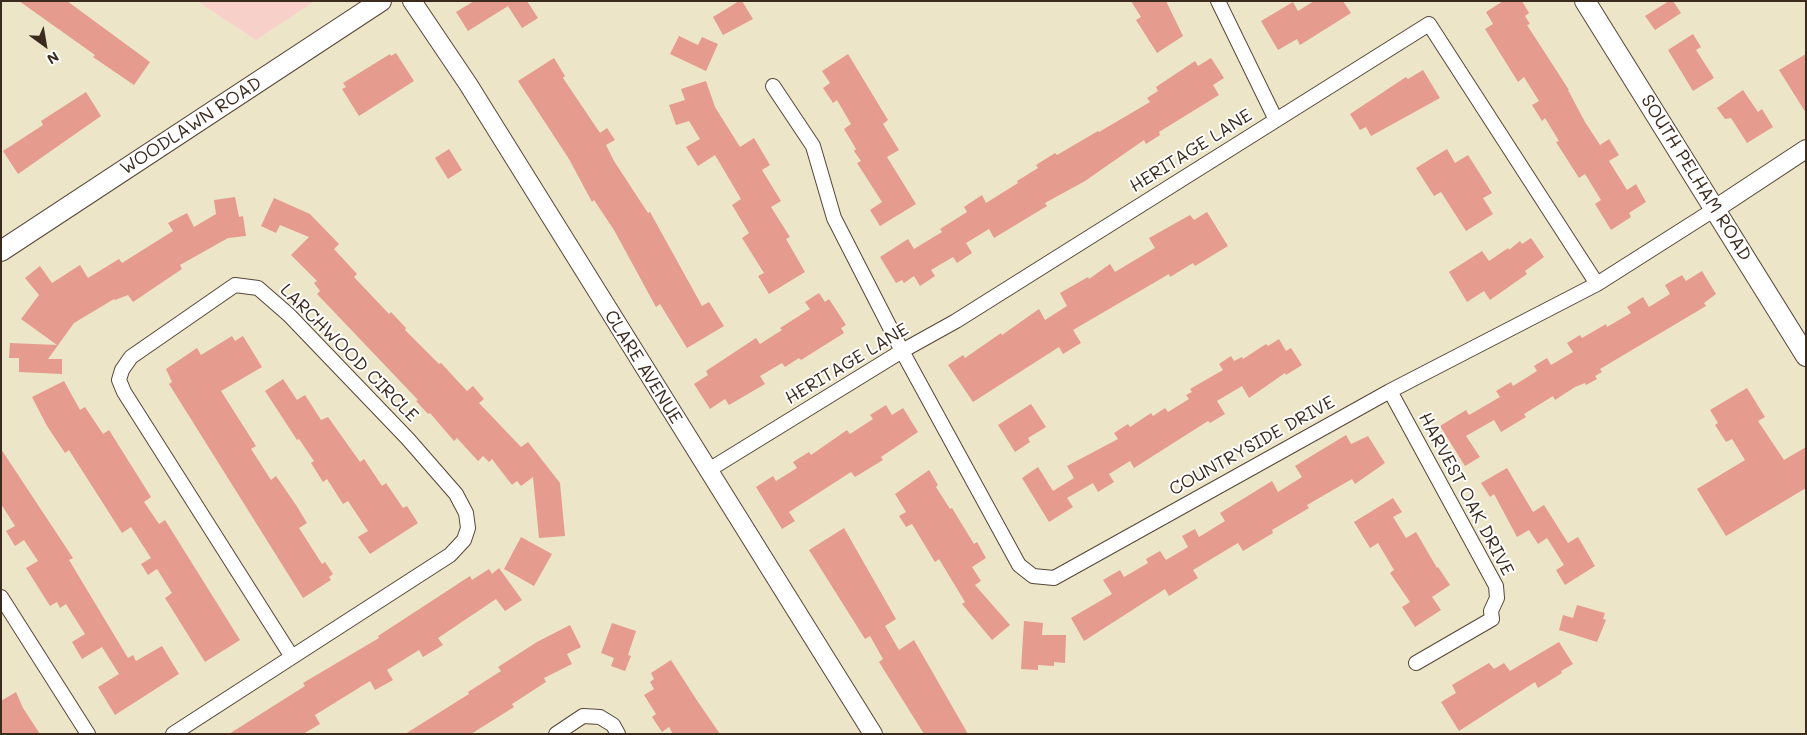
<!DOCTYPE html>
<html>
<head>
<meta charset="utf-8">
<style>
  body { margin:0 }
  #map { position:relative; width:1807px; height:735px; overflow:hidden; background:#ede5c8; font-family:Mali,sans-serif }
  canvas { display:block }
  .frame { position:absolute; inset:0; border:2px solid #3b2a1e; pointer-events:none }
  .north { position:absolute; left:20px; top:20px; width:50px; height:50px; -webkit-text-stroke:4px #fff; paint-order:stroke; rotate:148deg; font-size:14px; font-weight:700; line-height:20px; text-align:center; color:#3b2a1e }
  .north::after { content:''; display:block; margin:auto; width:18px; height:22px; background:#3b2a1e; clip-path:polygon(50% 0,100% 100%,50% 72%,0 100%) }
</style>
</head>
<body>
<div id="map">
<canvas width="1807" height="735"></canvas>
<div class="frame"></div>
<div class="north">N</div>
</div>
<script>
const context = document.querySelector('canvas').getContext('2d');
context.lineJoin = 'round';
function paint(path, color) { context.fillStyle = color; context.fill(path, 'evenodd'); }
const toPath = rows => new Path2D(rows.map(r => 'M' + r).join(''));
function stroke(path, color, width, dash) { context.strokeStyle = color; context.lineWidth = width; context.lineCap = dash ? 'butt' : 'round'; context.setLineDash(dash || []); context.stroke(path); }
function label(font, color, halo, rows, align = 'center') {
  context.font = font + ' Mali,sans-serif'; context.lineWidth = 4; context.setLineDash([]); context.textBaseline = 'middle'; context.strokeStyle = halo; context.fillStyle = color; for (const [text, x, y, turn = 0] of rows) {
    context.save(); context.translate(x, y); context.rotate((+turn || 0) * Math.PI / 180); context.textAlign = isNaN(turn) ? turn : align; if (halo) context.strokeText(text, 0, 0); context.fillText(text, 0, 0); context.restore();
  }
}
paint(toPath([
  [197,1,315,1,256,40]
]), '#f7d0ca');
paint(toPath([
  [19,1,67,1,150,62,134,85,93,57,95,55],
  [474,1,527,1,538,18,522,28,508,6,468,31,456,12],
  [739,1,742,1,753,19,723,35,713,17],
  [1131,1,1166,1,1183,36,1157,53,1136,20,1141,17],
  [1314,1,1343,1,1351,13,1300,45,1297,39,1278,50,1261,21,1293,2,1298,11],
  [1503,1,1522,1,1529,13,1525,16,1530,24,1527,25,1569,90,1568,90,1585,122,1600,145,1609,139,1619,155,1609,161,1627,190,1636,184,1646,202,1629,213,1631,217,1611,230,1595,204,1601,200,1585,174,1579,178,1556,142,1559,141,1545,118,1542,121,1532,105,1539,101,1524,77,1518,82,1485,29,1493,24,1486,12],
  [1669,1,1673,1,1681,13,1655,30,1645,16],
  [1693,34,1701,47,1696,50,1714,78,1693,91,1668,50],
  [679,36,698,45,702,37,718,44,706,71,670,54],
  [396,53,414,81,359,116,342,89,346,87,343,83,390,54,391,56],
  [848,54,888,120,883,124,899,150,887,157,916,204,880,226,870,210,882,202,857,163,861,161,854,151,856,149,844,129,851,124,837,100,833,103,823,88,830,83,822,71],
  [1806,54,1806,113,1779,70],
  [554,58,565,76,563,78,600,133,607,128,615,140,606,145,614,161,648,213,650,212,702,306,709,302,724,326,687,348,660,304,656,307,614,230,594,200,592,202,569,159,518,81],
  [1211,58,1224,78,1213,85,1219,95,1159,132,1160,135,1146,144,1144,140,1085,181,1045,203,1047,206,994,238,989,229,966,243,972,253,957,263,953,257,931,270,935,276,920,286,914,276,904,283,902,280,896,283,880,257,908,239,914,249,942,232,940,229,967,212,964,207,982,195,986,203,1018,183,1017,181,1038,168,1036,165,1055,153,1057,155,1098,131,1099,132,1150,102,1147,98,1158,91,1156,87,1195,61,1198,66],
  [1423,70,1440,98,1371,136,1366,127,1360,130,1350,114,1406,77,1408,79],
  [706,81,715,107,740,147,754,138,770,165,762,170,781,201,771,207,790,237,786,239,805,272,769,294,758,276,764,273,742,238,749,233,732,205,741,199,715,155,698,166,686,147,700,139,689,121,676,125,669,105,685,100,681,89],
  [1743,90,1758,112,1762,109,1773,127,1747,143,1731,118,1725,119,1717,108],
  [86,92,101,116,18,174,3,151,43,125,41,121],
  [449,149,462,170,448,179,435,158],
  [1447,149,1455,163,1468,155,1492,193,1483,198,1493,214,1466,231,1441,192,1434,196,1416,168],
  [235,197,239,217,243,216,246,236,228,238,180,265,182,269,133,302,128,295,115,300,114,299,74,323,48,359,62,359,62,374,19,372,19,358,9,358,10,343,57,345,21,319,39,295,25,278,40,266,52,283,80,265,88,278,119,259,122,263,173,231,168,223,187,213,194,227,216,214,214,200],
  [274,198,310,214,339,244,334,249,357,274,354,277,389,314,391,312,406,328,405,330,439,364,441,363,467,391,473,386,484,399,479,403,521,447,528,442,560,483,565,536,539,538,533,477,521,486,517,481,512,485,492,459,489,462,483,456,478,461,457,438,454,441,430,413,428,414,416,401,418,400,317,294,320,291,314,283,317,281,291,255,309,237,280,225,276,233,261,226],
  [1207,212,1228,246,1195,266,1193,263,1170,277,1169,274,1073,330,1081,343,1063,354,1059,347,973,402,948,365,963,355,965,358,1001,333,1002,335,1039,309,1045,320,1067,306,1060,293,1088,277,1089,279,1110,264,1115,272,1155,248,1149,238,1190,215,1194,220],
  [1531,238,1544,257,1525,271,1527,274,1490,300,1484,291,1467,302,1449,272,1482,251,1489,261,1508,248,1509,250,1520,241,1522,244],
  [1702,271,1716,294,1704,303,1706,306,1600,369,1602,372,1595,376,1597,379,1586,385,1585,383,1575,387,1555,400,1553,396,1524,414,1526,417,1501,432,1494,420,1466,436,1480,457,1465,466,1440,426,1466,410,1469,415,1500,397,1496,391,1511,382,1513,386,1537,371,1534,366,1547,358,1551,365,1573,352,1567,343,1580,335,1582,338,1606,324,1607,327,1631,313,1627,307,1643,297,1649,307,1670,294,1665,285,1682,275,1686,281],
  [819,293,825,302,829,299,846,325,841,328,844,333,801,360,799,358,785,367,782,363,760,376,765,384,729,405,725,399,710,409,694,384,708,375,706,371,756,338,760,344,782,330,780,328,810,309,805,302],
  [232,336,235,341,243,336,262,367,221,391,256,446,251,449,271,480,276,476,296,505,307,523,299,528,322,564,325,562,333,574,329,577,331,580,303,598,169,384,172,382,166,369,197,348,201,355],
  [1279,339,1286,351,1291,348,1302,365,1286,375,1285,373,1249,398,1242,386,1217,401,1225,414,1210,423,1208,421,1134,468,1130,461,1109,474,1114,482,1098,492,1093,483,1067,498,1073,507,1049,522,1022,478,1038,467,1053,491,1074,478,1067,466,1118,439,1114,433,1128,424,1130,427,1151,413,1153,416,1165,408,1168,412,1189,399,1186,395,1192,392,1190,389,1223,370,1219,364,1231,356,1234,361,1242,357,1243,359,1266,344,1268,346],
  [283,379,297,400,305,395,321,420,328,417,360,462,364,459,382,486,386,483,403,508,407,506,418,523,370,554,358,537,368,531,348,501,343,504,327,479,323,482,311,463,314,461,299,439,297,440,265,391],
  [64,381,80,410,85,407,103,434,109,430,151,497,144,502,159,524,165,520,240,640,205,662,165,598,172,593,157,569,148,575,141,564,151,558,131,527,122,533,69,450,65,453,47,426,32,397],
  [1747,388,1765,417,1758,421,1784,460,1806,447,1806,488,1726,536,1697,489,1745,460,1732,439,1726,442,1715,425,1718,423,1710,410],
  [1031,404,1046,427,1028,438,1030,442,1015,452,998,425],
  [886,405,892,415,903,408,918,432,881,457,883,460,855,477,851,472,789,512,795,521,782,529,756,487,773,476,776,481,797,468,793,462,809,452,811,455,847,430,850,434,873,419,870,415],
  [1346,435,1351,444,1368,436,1385,463,1355,484,1352,479,1307,505,1309,508,1272,530,1273,533,1243,551,1238,543,1193,570,1198,578,1169,596,1165,589,1084,641,1071,618,1112,594,1103,580,1120,570,1124,577,1148,563,1146,559,1160,551,1166,560,1188,547,1182,536,1195,529,1199,537,1225,521,1220,513,1272,481,1278,492,1302,477,1295,466],
  [1,449,73,558,69,560,128,658,133,655,136,661,162,646,179,674,115,715,98,687,119,674,102,647,82,659,72,642,85,634,66,604,60,608,57,602,50,606,26,568,38,561,24,540,15,546,6,531,15,526,1,504],
  [1507,468,1533,512,1544,505,1568,543,1578,537,1595,566,1565,585,1556,570,1564,565,1547,538,1538,544,1529,530,1517,537,1494,494,1490,497,1481,483],
  [929,470,938,485,936,487,950,509,952,508,974,544,977,542,986,558,972,567,981,581,975,585,1010,625,992,640,962,604,965,602,939,559,935,562,912,524,906,527,899,516,906,512,895,494],
  [1393,498,1402,512,1393,517,1406,538,1416,532,1437,568,1438,567,1450,585,1432,597,1441,610,1415,627,1402,607,1410,602,1390,573,1394,570,1378,543,1370,548,1354,522],
  [844,528,896,619,885,626,899,650,914,640,968,734,924,734,879,662,883,659,870,636,865,639,809,550],
  [521,537,552,554,534,586,504,569],
  [499,568,522,600,505,611,496,599,438,638,443,645,423,657,419,650,387,670,393,680,375,690,370,681,315,715,320,724,303,734,229,734,305,686,303,683,379,638,378,636,470,576,472,580,489,569,492,574],
  [1577,605,1605,613,1603,619,1606,620,1597,642,1559,630,1563,615,1573,618],
  [1024,621,1043,623,1042,635,1066,635,1065,663,1054,662,1054,666,1038,665,1038,670,1021,669],
  [612,623,636,631,628,655,631,656,625,671,611,666,614,658,601,653],
  [570,625,581,647,567,654,572,664,544,678,546,682,512,704,514,707,471,734,405,734,469,694,468,692,501,671,498,667,537,642],
  [1559,642,1573,664,1561,671,1562,673,1538,688,1535,682,1459,731,1441,702,1456,693,1452,685,1489,663,1494,669,1504,663,1510,671],
  [671,660,696,699,720,734,673,734,669,727,662,732,652,717,656,714,644,695,654,689,650,682,654,679,651,673],
  [16,692,23,708,40,734,1,734,1,701]
]), '#e69b8f');
const minor = toPath([
  [1218,1,1276,120],
  [773,86,813,146,834,218,902,351,1019,565,1033,576,1054,578,1390,391,1597,284,1715,209],
  [1390,391,1496,586,1497,598,1491,611,1492,619,1416,663],
  [707,471,902,351,956,321,1429,24,1597,284],
  [1,597,88,734],
  [173,734,292,657,450,555,464,540,468,528,466,513,456,494,408,439,289,315,258,288,235,285,131,357,122,370,119,380,124,392,292,657],
  [556,734,583,716,600,717,613,725,618,734]
]);
const tertiary = toPath([
  [412,1,468,84,873,734],
  [1715,209,1806,149]
]);
const secondary = toPath([
  [1585,1,1806,356],
  [1,251,381,1]
]);
stroke(minor, '#564638', 16);
stroke(tertiary, '#564638', 20);
stroke(secondary, '#564638', 22);
stroke(minor, '#fff', 14);
stroke(tertiary, '#fff', 18);
stroke(secondary, '#fff', 20);
label('18px', '#3b2a1e', '#fff', [
  ["WOODLAWN ROAD",191,126,-33],
  ["HERITAGE LANE",1191,151,-32],
  ["SOUTH PELHAM ROAD",1696,178,58],
  ["LARCHWOOD CIRCLE",349,353,45],
  ["HERITAGE LANE",847,364,-31],
  ["CLARE AVENUE",643,367,58],
  ["COUNTRYSIDE DRIVE",1252,446,-29],
  ["HARVEST OAK DRIVE",1466,494,62]
]);
</script>
</body>
</html>
